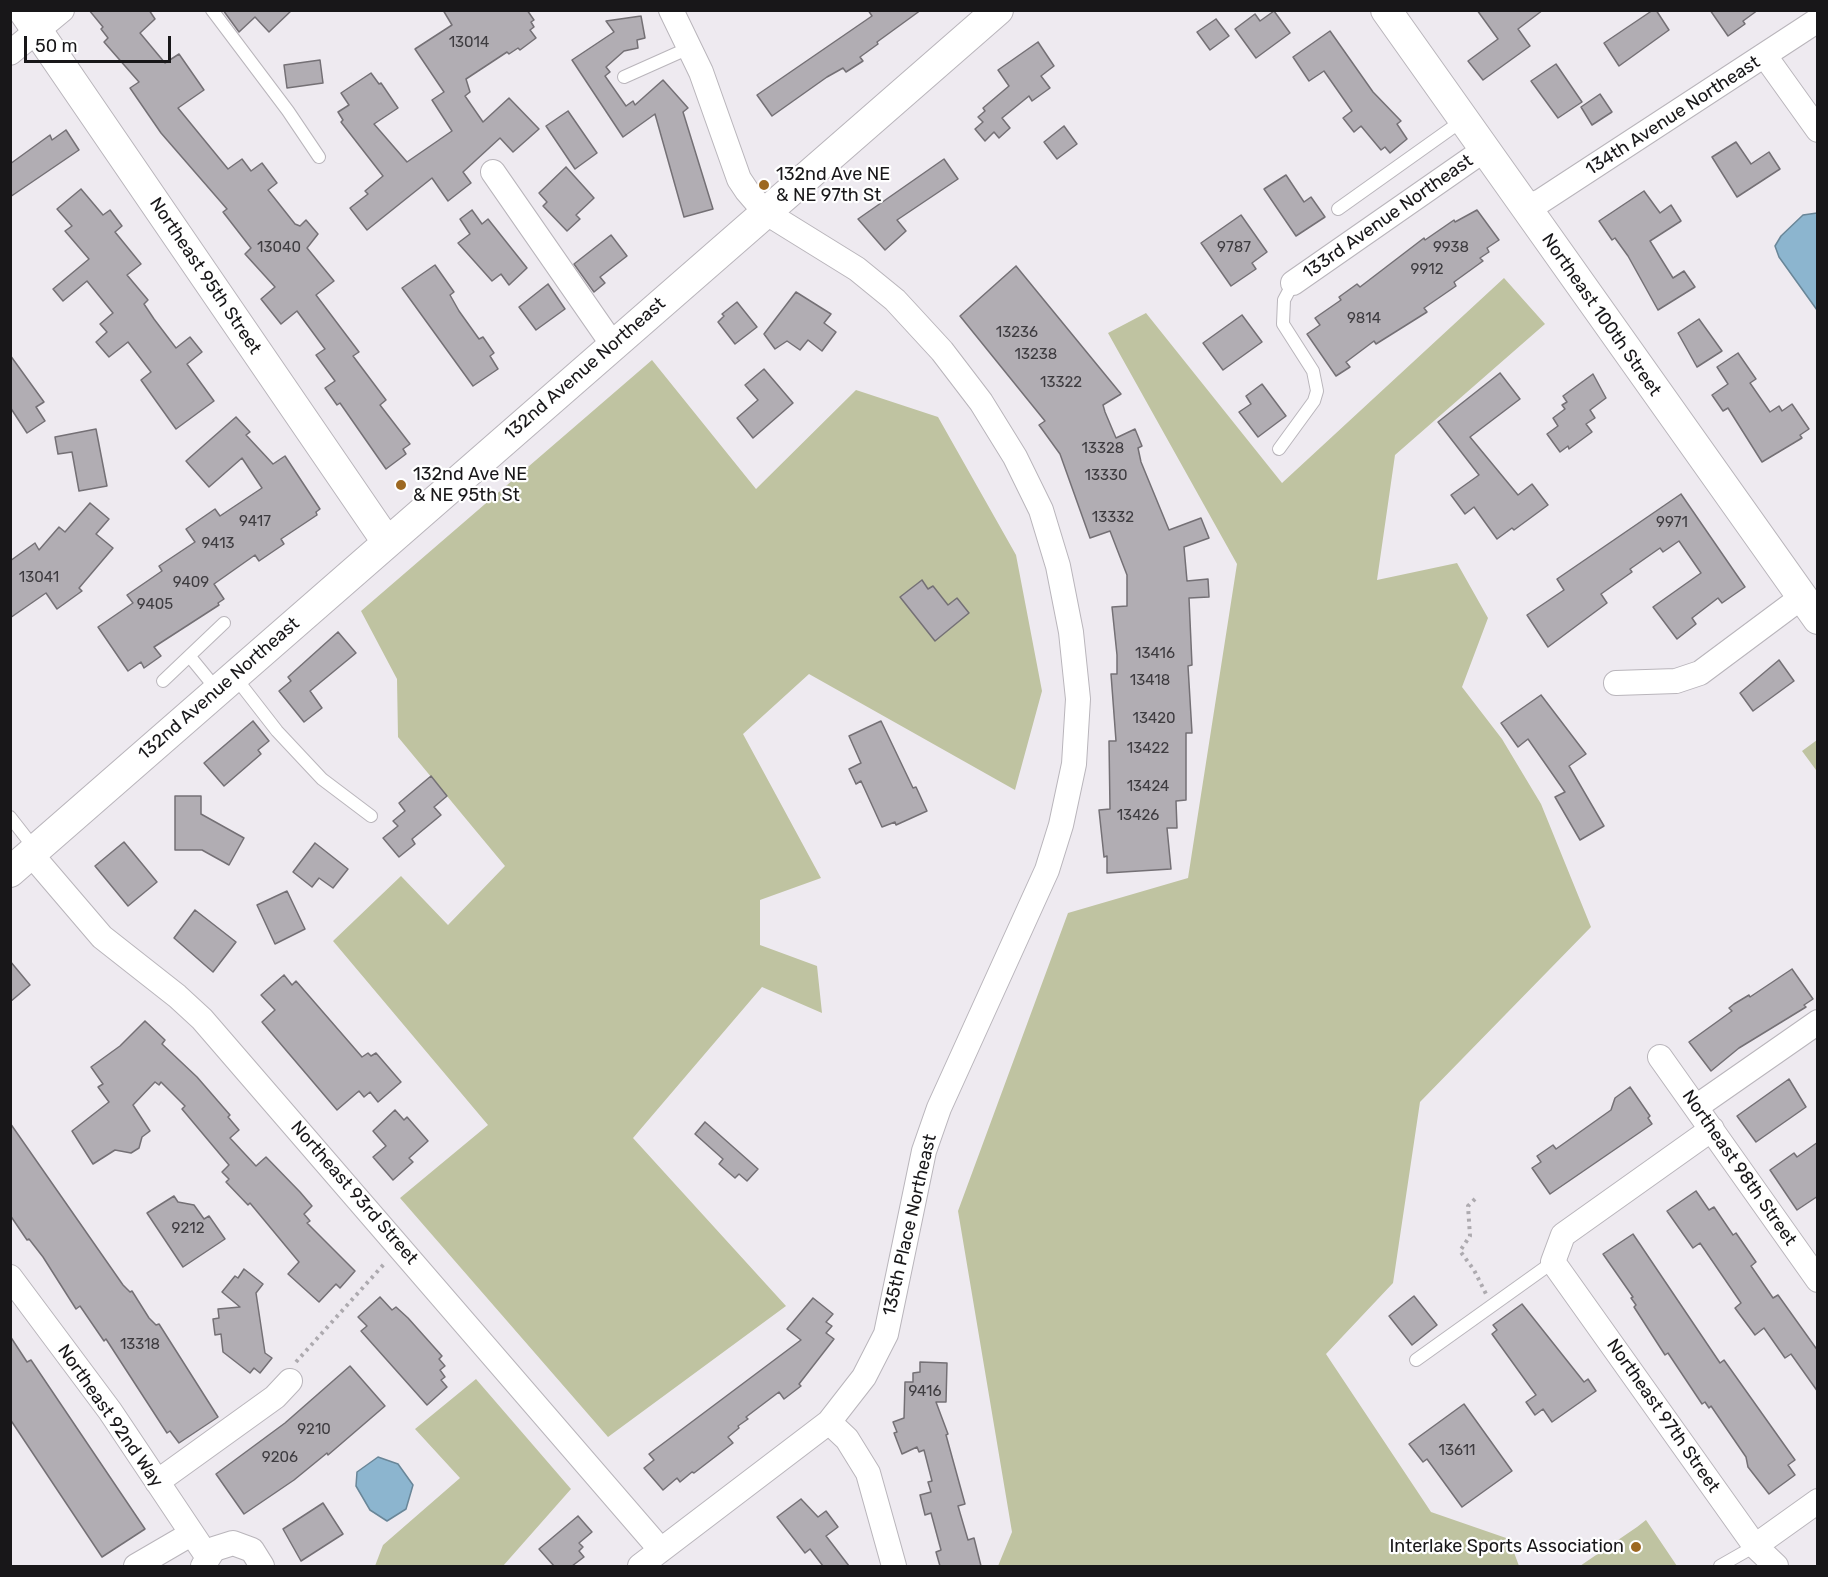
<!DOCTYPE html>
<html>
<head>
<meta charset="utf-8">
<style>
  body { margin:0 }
  #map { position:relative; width:1828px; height:1577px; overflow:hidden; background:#eeeaf0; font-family:Rubik,sans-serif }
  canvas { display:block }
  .frame { position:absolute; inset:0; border:12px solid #181719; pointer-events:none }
  .scale { position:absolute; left:24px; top:36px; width:147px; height:27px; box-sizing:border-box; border:3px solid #181719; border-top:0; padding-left:8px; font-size:18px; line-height:21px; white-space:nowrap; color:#181719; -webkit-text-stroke:4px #fff; paint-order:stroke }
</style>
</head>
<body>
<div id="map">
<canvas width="1828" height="1577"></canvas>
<div class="frame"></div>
<div class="scale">50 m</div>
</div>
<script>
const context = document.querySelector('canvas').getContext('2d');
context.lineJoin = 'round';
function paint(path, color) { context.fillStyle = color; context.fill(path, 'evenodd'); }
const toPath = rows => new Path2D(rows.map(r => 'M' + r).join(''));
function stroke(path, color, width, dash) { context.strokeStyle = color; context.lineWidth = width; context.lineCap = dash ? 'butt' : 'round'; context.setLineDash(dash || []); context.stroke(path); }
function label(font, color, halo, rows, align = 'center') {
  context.font = font + ' Rubik,sans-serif'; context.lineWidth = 4.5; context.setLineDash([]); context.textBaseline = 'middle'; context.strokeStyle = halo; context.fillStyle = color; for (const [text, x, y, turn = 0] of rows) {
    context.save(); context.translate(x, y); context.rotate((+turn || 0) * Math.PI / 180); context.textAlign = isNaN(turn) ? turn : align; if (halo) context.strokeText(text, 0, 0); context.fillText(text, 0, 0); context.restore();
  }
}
paint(toPath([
  [1504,278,1545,324,1395,455,1377,580,1457,563,1488,618,1462,687,1502,739,1541,804,1591,927,1420,1102,1393,1283,1326,1354,1431,1512,1509,1539,1519,1566,998,1566,1012,1532,958,1211,1068,913,1188,878,1237,564,1108,333,1146,313,1282,483],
  [652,360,756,489,856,390,938,417,1016,555,1042,691,1015,790,809,674,743,734,821,878,760,900,760,945,817,966,822,1013,762,987,633,1138,786,1306,608,1437,400,1198,488,1125,333,941,401,876,448,925,505,866,398,737,397,679,361,611],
  [1817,740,1818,769,1816,770,1802,751],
  [476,1379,571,1489,503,1566,375,1566,383,1545,460,1478,415,1429],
  [1646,1520,1677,1566,1580,1566,1637,1527]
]), '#bfc3a1');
const water = toPath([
  [1817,213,1818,213,1817,310,1779,257,1775,246,1781,236,1803,215,1817,213],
  [378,1457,398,1464,413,1485,406,1509,387,1521,370,1510,356,1486,357,1472,378,1457]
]);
paint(water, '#8cb5cf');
stroke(water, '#698698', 1.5);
const building = toPath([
  [89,10,149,10,155,19,140,33,165,63,179,54,204,90,178,108,228,169,242,159,251,171,262,163,277,183,268,190,295,224,300,226,306,220,318,234,307,248,334,281,316,295,359,352,353,356,386,400,380,405,410,444,403,449,406,454,386,469,340,403,337,405,325,388,335,381,316,355,325,349,297,311,281,324,261,299,275,287,245,254,251,248,223,212,227,209,161,133,130,88,139,82,104,42,108,38,101,29,103,27,89,10],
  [223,10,292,10,269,32,255,17,239,32,223,10],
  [443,10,527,10,534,20,531,22,534,27,530,30,536,38,520,50,518,48,509,54,507,52,466,79,470,92,465,96,483,122,509,98,539,129,513,152,500,138,463,172,471,183,448,201,432,178,367,230,350,208,368,194,365,191,383,176,341,122,343,120,338,112,349,105,341,93,371,73,379,84,381,83,398,108,374,124,407,162,452,131,432,100,444,92,415,49,452,25,443,10],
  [868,10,921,10,877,42,878,44,860,57,863,61,846,72,843,68,827,77,772,116,757,95,872,16,868,10],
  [1477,10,1543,10,1518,29,1530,46,1483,80,1468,61,1498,39,1477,10],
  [1653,10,1656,10,1669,30,1619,66,1604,43,1653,10],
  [1710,10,1758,10,1743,21,1745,24,1728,36,1710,10],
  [1274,11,1290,33,1256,58,1235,29,1255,14,1260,21,1274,11],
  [641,16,645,38,637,40,638,48,624,51,606,67,610,72,605,76,626,106,633,101,635,105,663,80,688,108,683,112,713,209,684,217,655,114,623,137,572,60,614,32,606,21,641,16],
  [1216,19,1229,36,1210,50,1197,32,1216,19],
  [1330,31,1373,92,1401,121,1397,124,1407,139,1390,153,1385,147,1381,150,1361,126,1354,132,1343,118,1352,111,1324,71,1309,81,1293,57,1330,31],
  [1038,42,1054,66,1041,76,1050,88,1032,101,1029,96,1002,118,1010,128,999,138,994,132,985,141,975,129,983,122,978,117,985,111,983,108,1009,86,998,70,1038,42],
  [320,60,323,83,287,88,284,65,320,60],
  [1556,64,1582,102,1558,118,1531,81,1556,64],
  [1600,94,1612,112,1592,125,1581,107,1600,94],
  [568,111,597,153,575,169,546,126,568,111],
  [1064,126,1077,144,1057,159,1044,142,1064,126],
  [66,130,79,150,10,197,10,164,50,135,52,140,66,130],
  [1736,142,1751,164,1769,152,1780,169,1737,197,1712,157,1736,142],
  [944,159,958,179,897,220,906,231,885,250,858,219,944,159],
  [566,167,594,198,576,215,580,219,567,231,543,206,547,202,539,193,566,167],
  [1286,175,1304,202,1311,197,1325,217,1296,236,1264,189,1286,175],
  [81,189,103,215,110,210,122,226,115,232,141,264,127,275,148,300,144,304,154,319,176,348,190,337,202,352,187,364,214,401,176,429,141,380,151,372,128,342,109,357,96,342,107,332,100,324,113,313,87,281,63,301,53,289,89,259,65,231,72,226,57,209,81,189],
  [1644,191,1660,213,1671,205,1681,221,1650,241,1673,278,1684,271,1695,287,1658,310,1628,256,1615,238,1612,240,1599,221,1644,191],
  [472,210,482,224,488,219,527,268,509,285,501,274,492,281,458,243,470,234,460,219,472,210],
  [1477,210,1499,240,1487,248,1489,252,1480,258,1483,261,1454,282,1456,286,1424,308,1427,312,1376,344,1374,341,1346,362,1350,367,1336,376,1307,334,1320,325,1315,318,1341,300,1339,297,1357,284,1360,287,1424,238,1425,240,1454,220,1455,222,1477,210],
  [1241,215,1267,252,1252,263,1256,269,1231,286,1201,243,1241,215],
  [611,235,627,256,600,277,605,283,594,292,574,264,611,235],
  [435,265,454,292,450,295,459,311,479,339,483,337,494,353,490,356,498,369,473,386,402,288,435,265],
  [1016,266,1121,394,1103,405,1105,412,1116,438,1135,429,1142,446,1138,448,1141,462,1169,530,1201,518,1209,538,1184,547,1187,581,1208,579,1209,597,1189,598,1192,665,1188,666,1192,733,1186,733,1186,800,1176,801,1177,828,1167,828,1171,869,1107,873,1107,856,1104,857,1099,810,1110,809,1109,741,1116,741,1111,674,1117,674,1117,655,1112,607,1127,606,1127,575,1110,531,1090,538,1060,454,1039,425,1045,421,960,316,1016,266],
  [548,284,565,309,536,330,519,307,548,284],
  [796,292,831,314,824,323,836,332,822,351,808,340,800,350,787,341,775,349,764,334,796,292],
  [737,302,757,327,735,344,718,322,724,316,722,314,737,302],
  [1242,315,1262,342,1223,370,1203,343,1242,315],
  [1699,319,1722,351,1697,367,1678,333,1699,319],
  [1738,353,1756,379,1750,383,1770,412,1779,406,1782,411,1792,404,1809,429,1800,435,1802,438,1762,462,1728,408,1723,411,1712,395,1728,384,1717,367,1738,353],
  [10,355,44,402,36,407,45,421,27,433,10,407,10,355],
  [764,369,793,403,753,438,737,418,758,400,745,385,764,369],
  [1500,373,1520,399,1470,437,1518,495,1532,484,1548,505,1514,530,1512,528,1497,539,1474,507,1465,514,1451,495,1479,475,1438,422,1500,373],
  [1593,374,1606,398,1590,410,1595,418,1586,424,1592,432,1569,449,1568,446,1560,452,1547,434,1558,426,1553,418,1565,409,1562,405,1567,402,1563,396,1593,374],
  [1262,384,1286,416,1258,437,1239,412,1251,404,1246,396,1262,384],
  [236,417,250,432,246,435,273,464,285,456,320,509,316,512,317,515,281,539,284,544,259,561,255,555,214,584,224,599,218,603,219,605,154,647,161,656,144,668,141,662,128,671,98,627,133,603,127,595,162,571,159,566,195,542,186,529,215,509,220,516,262,488,242,458,209,487,186,461,236,417],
  [96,429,107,486,79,491,72,452,58,454,55,437,96,429],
  [1681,494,1745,587,1722,603,1718,598,1692,618,1696,624,1677,639,1653,607,1701,573,1679,541,1663,552,1660,548,1630,569,1632,572,1601,594,1607,603,1548,647,1527,615,1564,590,1557,579,1681,494],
  [90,503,109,519,96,534,113,548,79,588,82,591,57,609,46,593,10,618,10,561,35,543,39,550,59,527,65,532,90,503],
  [922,580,928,589,933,586,948,605,957,598,969,613,935,641,900,597,922,580],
  [338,632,356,653,310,691,322,708,304,722,279,691,291,681,288,677,338,632],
  [1779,660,1794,681,1753,711,1740,693,1779,660],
  [1541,695,1586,754,1569,766,1604,826,1580,840,1555,797,1565,792,1528,739,1518,747,1501,723,1541,695],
  [253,721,269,741,258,750,261,754,224,786,204,763,253,721],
  [881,721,913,788,916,787,927,811,896,825,895,822,882,827,861,781,856,784,849,769,861,763,849,736,881,721],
  [431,776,447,796,434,807,441,815,412,839,415,844,399,857,383,838,398,826,393,821,405,811,399,803,431,776],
  [175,796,201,796,201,814,244,838,229,865,202,850,175,850,175,796],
  [124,842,157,882,128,906,95,866,124,842],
  [315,843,348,869,333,888,319,878,312,887,293,872,315,843],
  [287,891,305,929,275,944,257,905,287,891],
  [195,910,236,942,213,972,174,938,195,910],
  [10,961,30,985,10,1002,10,961],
  [1792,969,1813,999,1804,1005,1806,1007,1739,1048,1711,1071,1689,1042,1732,1011,1729,1008,1734,1004,1749,995,1750,997,1792,969],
  [284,975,292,985,296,981,362,1057,368,1053,371,1056,376,1053,401,1082,378,1102,370,1092,364,1097,359,1091,337,1110,262,1022,275,1010,261,995,284,975],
  [145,1021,165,1040,162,1044,197,1077,230,1115,228,1117,239,1130,230,1138,256,1166,266,1157,300,1192,312,1206,304,1214,310,1221,307,1223,355,1271,340,1288,336,1284,319,1302,288,1274,299,1262,250,1203,248,1205,226,1182,229,1179,222,1172,229,1165,182,1109,185,1106,161,1082,159,1085,155,1082,133,1105,150,1131,142,1137,139,1148,131,1153,115,1150,93,1164,72,1131,109,1102,98,1087,103,1084,91,1067,120,1046,145,1021],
  [1789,1079,1806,1107,1756,1142,1737,1116,1789,1079],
  [1630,1087,1650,1116,1648,1118,1652,1124,1550,1194,1532,1168,1541,1162,1537,1156,1553,1145,1556,1149,1611,1110,1615,1098,1630,1087],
  [395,1110,404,1120,407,1117,428,1141,409,1158,413,1162,393,1180,373,1157,386,1146,373,1131,395,1110],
  [705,1122,758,1169,747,1181,739,1174,735,1178,719,1164,723,1159,695,1134,705,1122],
  [10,1123,123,1285,130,1292,132,1291,149,1318,156,1325,159,1324,218,1417,179,1443,170,1431,167,1433,106,1339,104,1341,80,1306,76,1309,43,1257,29,1239,27,1240,10,1215,10,1123],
  [1818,1142,1818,1196,1797,1210,1770,1170,1794,1153,1797,1157,1818,1142],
  [1696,1191,1709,1210,1714,1207,1733,1235,1736,1233,1756,1262,1751,1266,1773,1298,1778,1295,1818,1351,1818,1392,1791,1354,1785,1358,1764,1328,1755,1335,1735,1308,1741,1303,1700,1243,1693,1248,1667,1211,1696,1191],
  [174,1196,178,1202,194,1205,204,1219,209,1216,225,1239,183,1267,147,1213,174,1196],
  [1633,1234,1720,1363,1724,1360,1795,1460,1788,1465,1795,1475,1769,1494,1748,1467,1746,1457,1711,1406,1709,1408,1705,1402,1702,1404,1668,1353,1665,1355,1634,1307,1636,1305,1631,1298,1633,1297,1603,1254,1633,1234],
  [244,1269,263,1284,256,1293,265,1353,272,1358,260,1373,254,1368,250,1373,223,1352,221,1334,215,1335,213,1319,219,1318,218,1309,240,1307,222,1292,235,1276,238,1278,244,1269],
  [1414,1296,1437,1325,1412,1345,1389,1316,1414,1296],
  [380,1297,392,1310,396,1307,408,1318,442,1356,439,1359,445,1366,440,1370,445,1377,441,1380,447,1387,427,1405,361,1331,367,1326,358,1317,380,1297],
  [813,1298,833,1314,826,1322,832,1326,826,1333,834,1339,799,1384,801,1386,784,1399,779,1392,746,1417,748,1419,738,1426,739,1428,728,1437,733,1443,694,1473,692,1472,680,1482,677,1478,663,1490,644,1468,654,1460,649,1454,801,1340,787,1329,813,1298],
  [1522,1304,1584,1382,1588,1379,1596,1391,1552,1422,1543,1409,1535,1415,1526,1402,1536,1395,1492,1334,1497,1330,1493,1325,1522,1304],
  [10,1336,27,1362,31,1360,145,1529,102,1557,10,1419,10,1336],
  [920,1362,947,1363,946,1402,936,1402,948,1434,946,1435,965,1504,958,1506,968,1540,974,1538,981,1566,940,1566,936,1552,941,1550,931,1513,925,1515,920,1495,931,1492,928,1482,932,1481,924,1450,919,1452,917,1447,902,1454,894,1433,897,1432,893,1422,904,1418,905,1382,913,1382,913,1373,920,1372,920,1362],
  [350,1366,385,1406,328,1455,327,1453,294,1480,244,1514,216,1474,285,1423,350,1366],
  [1464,1404,1512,1471,1462,1507,1427,1459,1423,1462,1409,1444,1464,1404],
  [801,1499,818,1517,826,1511,838,1527,826,1536,849,1566,823,1566,810,1549,805,1553,777,1517,801,1499],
  [323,1503,343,1534,301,1561,283,1529,323,1503],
  [578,1516,592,1532,579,1543,583,1547,579,1551,584,1557,572,1566,554,1566,539,1549,578,1516]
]);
paint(building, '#b1adb3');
stroke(building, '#747075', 1.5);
const service = toPath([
  [212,10,288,111,319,157],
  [624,77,689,48],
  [1338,209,1463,120],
  [1279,449,1314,401,1317,391,1313,371,1283,324,1284,300,1293,283],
  [191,658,218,691],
  [235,677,277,731,322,779,371,816],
  [163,681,224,623],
  [10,817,35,849],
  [1416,1360,1553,1262],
  [1720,1566,1755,1546]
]);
const minor = toPath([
  [10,53,62,10],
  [1765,56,1818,130],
  [493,172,613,345],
  [1525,208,1541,201,1818,20],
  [1293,283,1484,150],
  [1616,683,1676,681,1700,673,1802,597],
  [31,854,102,937,177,996,202,1019,660,1549],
  [1660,1057,1818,1280],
  [1696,1107,1818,1022],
  [1712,1129,1563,1235,1553,1262,1755,1546,1776,1566],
  [10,1277,110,1411,207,1556],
  [829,1422,847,1439,868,1473,894,1566],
  [157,1482,275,1397,290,1381],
  [1755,1546,1818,1501],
  [136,1566,191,1534],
  [203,1566,214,1549,233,1543,252,1550,262,1566],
  [640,1566,829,1422,864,1377,886,1334,924,1151,939,1108,1047,870,1061,825,1074,764,1078,699,1071,632,1058,566,1041,510,1015,457,981,402,942,351,895,300,857,269,765,212,747,191,739,179,701,72,671,10]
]);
const tertiary = toPath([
  [23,10,387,542],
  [1386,10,1818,619],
  [10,872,998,10]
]);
stroke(service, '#b9b5bb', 14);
stroke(minor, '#b9b5bb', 26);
stroke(tertiary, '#b9b5bb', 32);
stroke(toPath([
  [1475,1199,1468,1206,1470,1236,1460,1251,1474,1270,1486,1294],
  [296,1362,385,1263]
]), '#adaaaf', 4, [3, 4.5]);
stroke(service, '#fff', 12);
stroke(minor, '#fff', 24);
stroke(tertiary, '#fff', 30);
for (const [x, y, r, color] of [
  [764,185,6,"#9d6821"],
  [401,485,6,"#9d6821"],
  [1636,1547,6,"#9d6821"]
]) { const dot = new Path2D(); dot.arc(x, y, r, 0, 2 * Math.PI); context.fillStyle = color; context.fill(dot); stroke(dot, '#fff', 2); }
label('15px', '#3e3c40', null, [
  ["13014",469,43],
  ["13040",279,248],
  ["9787",1234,248],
  ["9938",1451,248],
  ["9912",1427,270],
  ["9814",1364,319],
  ["13236",1017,333],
  ["13238",1036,355],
  ["13322",1061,383],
  ["13328",1103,449],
  ["13330",1106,476],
  ["13332",1113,518],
  ["9417",255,522],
  ["9971",1672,523],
  ["9413",218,544],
  ["13041",39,578],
  ["9409",191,583],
  ["9405",155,605],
  ["13416",1155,654],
  ["13418",1150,681],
  ["13420",1154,719],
  ["13422",1148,749],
  ["13424",1148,787],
  ["13426",1138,816],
  ["9212",188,1229],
  ["13318",140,1345],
  ["9416",925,1392],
  ["9210",314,1430],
  ["13611",1457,1451],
  ["9206",280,1458]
]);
label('18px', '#181719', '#fff', [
  ["134th Avenue Northeast",1673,116,-33],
  ["133rd Avenue Northeast",1388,217,-35],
  ["Northeast 95th Street",205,276,56],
  ["Northeast 100th Street",1601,315,55],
  ["132nd Avenue Northeast",585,369,-41],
  ["132nd Avenue Northeast",219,689,-41],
  ["Northeast 98th Street",1739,1168,55],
  ["Northeast 93rd Street",354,1193,49],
  ["135th Place Northeast",910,1225,-77],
  ["Northeast 92nd Way",110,1416,55],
  ["Northeast 97th Street",1663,1416,55]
]);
label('18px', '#181719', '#fff', [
  ["132nd Ave NE",776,175],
  ["& NE 97th St",776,196],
  ["132nd Ave NE",413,475],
  ["& NE 95th St",413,496],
  ["Interlake Sports Association",1624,1547,"right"]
], 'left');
</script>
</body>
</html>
